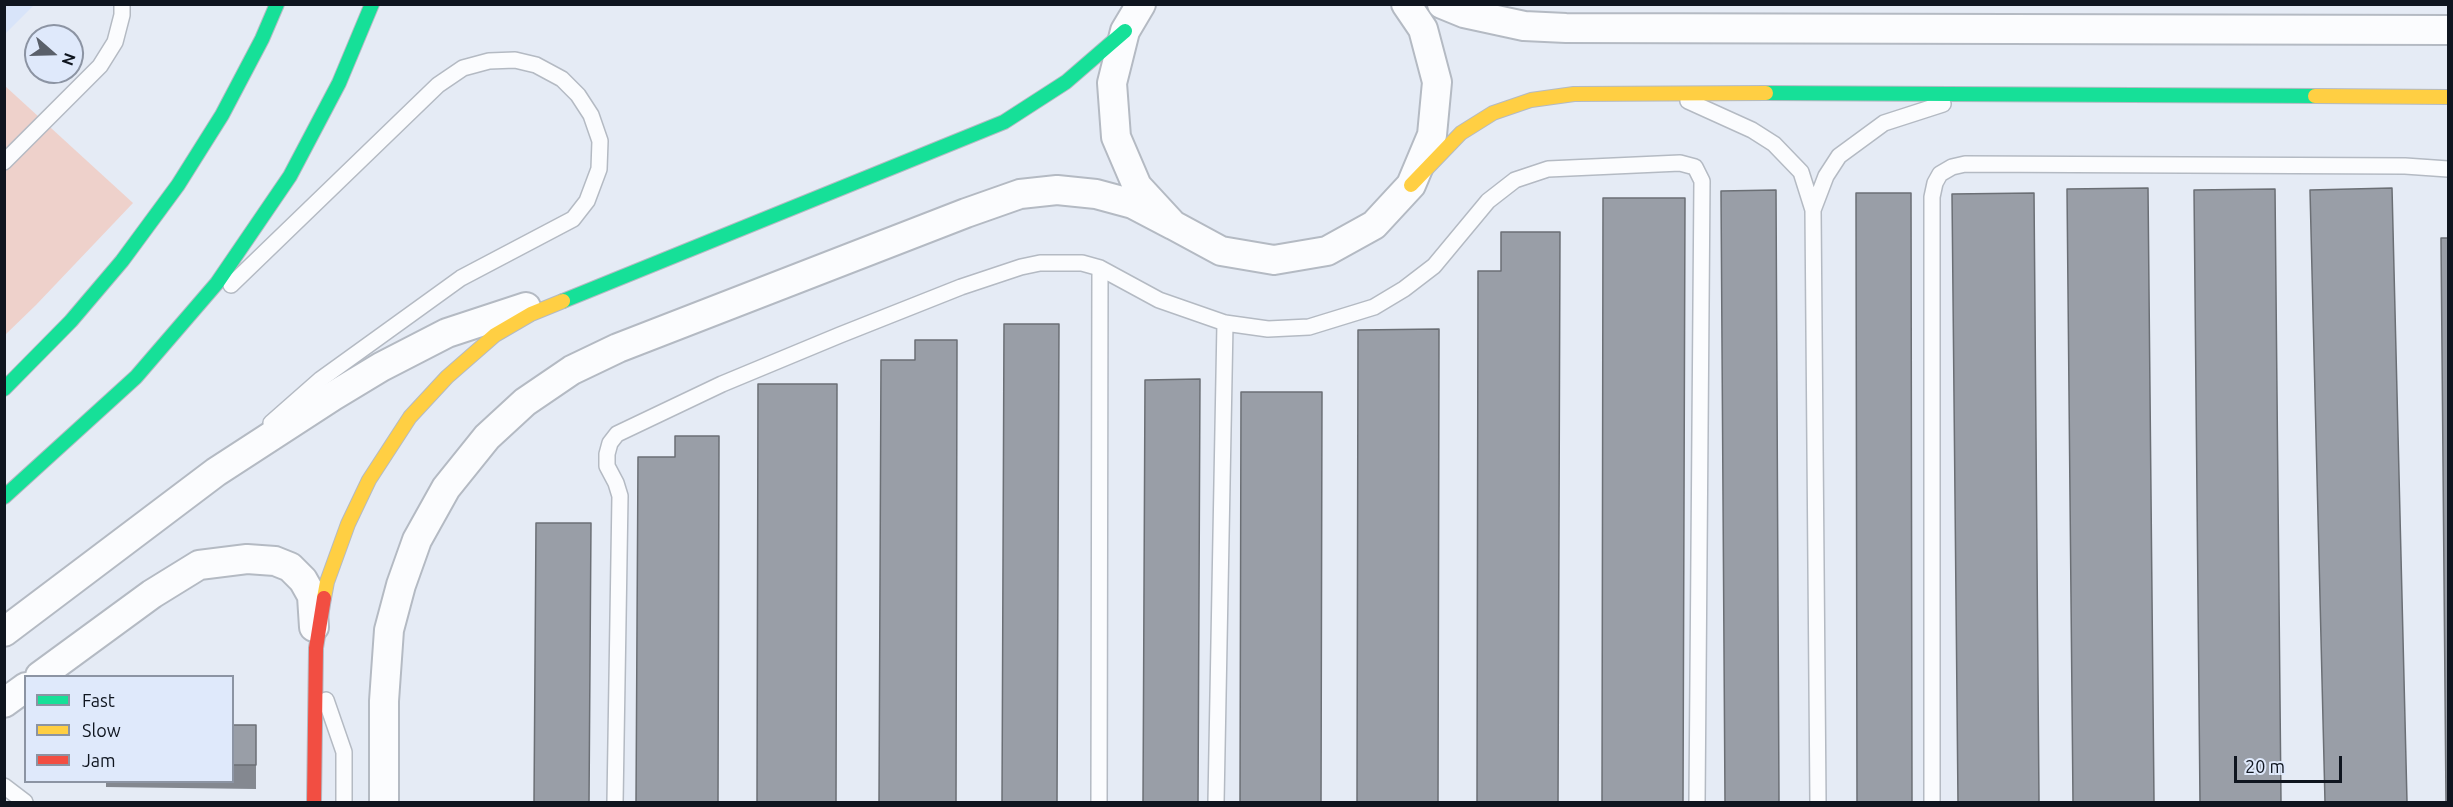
<!DOCTYPE html>
<html>
<head>
<meta charset="utf-8">
<style>
  body { margin:0 }
  #map { position:relative; width:2453px; height:807px; overflow:hidden; background:#e5ebf5; font-family:Ubuntu,sans-serif }
  canvas { display:block }
  .frame { position:absolute; inset:0; border:6px solid #0f151f; pointer-events:none }
  .legend { position:absolute; left:24px; top:675px; width:210px; height:108px; box-sizing:border-box; background:#dfe9fb; border:2px solid #8c94a3; margin:0; padding:8px 10px; list-style:none; font-size:18px; color:#0f151f }
  .legend li { display:flex; align-items:center; gap:12px; height:30px }
  .legend b { width:30px; border:2px solid #8c94a3 }
  .north { position:absolute; left:24px; top:24px; width:60px; height:60px; box-sizing:border-box; background:#dfe9fb; border:2px solid #8c94a3; border-radius:50%; rotate:110deg; font-size:16px; font-weight:700; line-height:24px; text-align:center; color:#0f151f }
  .north::after { content:''; display:block; margin:auto; width:21px; height:27px; background:#5a606a; clip-path:polygon(50% 0,100% 100%,50% 72%,0 100%) }
  .scale { position:absolute; left:2234px; top:756px; width:108px; height:27px; box-sizing:border-box; border:3px solid #0f151f; border-top:0; padding-left:8px; font-size:18px; line-height:21px; white-space:nowrap; color:#0f151f; -webkit-text-stroke:4px #dfe9fb; paint-order:stroke }
</style>
</head>
<body>
<div id="map">
<canvas width="2453" height="807"></canvas>
<div class="frame"></div>
<ul class="legend">
<li><b style="height:8px;background:#16e098"></b>Fast</li>
<li><b style="height:8px;background:#ffcf43"></b>Slow</li>
<li><b style="height:8px;background:#f24e42"></b>Jam</li>
</ul>
<div class="north">N</div>
<div class="scale">20 m</div>
</div>
<script>
const context = document.querySelector('canvas').getContext('2d');
context.lineJoin = 'round';
function paint(path, color) { context.fillStyle = color; context.fill(path, 'evenodd'); }
const toPath = rows => new Path2D(rows.map(r => 'M' + r).join(''));
function stroke(path, color, width, dash) { context.strokeStyle = color; context.lineWidth = width; context.lineCap = dash ? 'butt' : 'round'; context.setLineDash(dash || []); context.stroke(path); }
paint(toPath([
  [5,4,34,5,5,34,4,5]
]), '#d8e4f9');
paint(toPath([
  [4,85,133,203,36,305,5,335]
]), '#eed1cb');
const lane = toPath([
  [1688,101,1752,130,1774,144,1801,172,1813,210,1818,802],
  [4,162,100,66,115,42,122,15,122,4],
  [1813,210,1826,176,1839,156,1884,123,1943,104],
  [231,285,438,85,463,68,489,61,515,60,536,65,562,79,578,95,591,115,600,141,599,169,587,201,573,219,461,278,321,379,271,423],
  [326,700,344,752,344,802],
  [4,786,25,802],
  [615,802,620,496,616,483,607,466,607,454,610,443,617,434,722,384,840,335,961,287,1021,267,1040,263,1082,263,1100,268,1159,300,1225,323,1268,329,1309,327,1374,307,1404,289,1434,266,1488,201,1515,180,1548,169,1680,163,1695,167,1702,181,1697,802],
  [1099,802,1100,268],
  [1216,802,1225,323],
  [1932,802,1932,197,1935,183,1940,174,1952,167,1965,164,2405,166,2448,169]
]);
const street = toPath([
  [1141,4,1125,31,1112,83,1116,137,1137,186,1173,225,1221,251,1274,260,1327,251,1374,225,1411,185,1432,135,1437,82,1423,29,1406,4],
  [1442,4,1464,13,1524,26,1566,28,2448,30],
  [4,632,216,472,333,396,381,367,447,333,526,307],
  [40,676,152,594,199,565,247,559,275,561,290,567,303,580,312,596,314,627],
  [4,703,26,687],
  [384,802,384,701,389,630,401,585,417,540,446,488,487,437,525,402,572,370,618,348,966,213,1020,194,1057,190,1096,194,1133,204,1173,225]
]);
const fast = toPath([
  [1766,93,2315,96],
  [563,301,1004,122,1066,82,1125,31],
  [4,389,71,321,122,261,178,185,222,115,262,39,277,4],
  [4,497,136,377,217,283,290,176,339,83,372,4]
]);
const slow = toPath([
  [2315,96,2448,97],
  [1411,185,1461,133,1493,113,1531,100,1574,94,1766,93],
  [324,598,327,582,348,524,369,480,410,417,447,377,495,335,531,314,563,301]
]);
const jam = toPath([
  [314,802,316,648,324,598]
]);
stroke(lane, '#b4bac3', 18);
stroke(street, '#b4bac3', 32);
stroke(fast, '#b4bac3', 16);
stroke(slow, '#b4bac3', 16);
stroke(jam, '#b4bac3', 16);
stroke(lane, '#fbfcfe', 15);
stroke(street, '#fbfcfe', 28);
stroke(fast, '#16e098', 14);
stroke(slow, '#ffcf43', 14);
stroke(jam, '#f24e42', 14);
paint(toPath([
  [232,725,256,725,256,789,106,787,106,782,232,782]
]), '#848890');
const building = toPath([
  [2148,188,2154,802,2073,802,2067,189,2148,188],
  [2392,188,2407,802,2325,802,2310,190,2392,188],
  [2275,189,2281,802,2200,802,2194,190,2275,189],
  [1776,190,1779,802,1725,802,1721,191,1776,190],
  [1856,193,1911,193,1912,802,1857,802,1856,193],
  [2034,193,2039,802,1958,802,1952,194,2034,193],
  [1603,198,1685,198,1683,802,1602,802,1603,198],
  [1501,232,1560,232,1558,802,1477,802,1478,271,1501,271,1501,232],
  [2441,238,2448,238,2448,802,2446,802,2441,238],
  [1004,324,1059,324,1057,802,1002,802,1004,324],
  [1439,329,1438,802,1357,802,1358,330,1439,329],
  [915,340,957,340,956,802,879,802,881,360,915,360,915,340],
  [1200,379,1198,802,1143,802,1145,380,1200,379],
  [758,384,837,384,836,802,757,802,758,384],
  [1241,392,1322,392,1321,802,1240,802,1241,392],
  [675,436,719,436,718,802,636,802,638,457,675,457,675,436],
  [536,523,591,523,589,802,534,802,536,523],
  [232,725,256,725,256,765,232,765,232,725]
]);
paint(building, '#999ea7');
stroke(building, '#6b6f75', 1.5);
</script>
</body>
</html>
